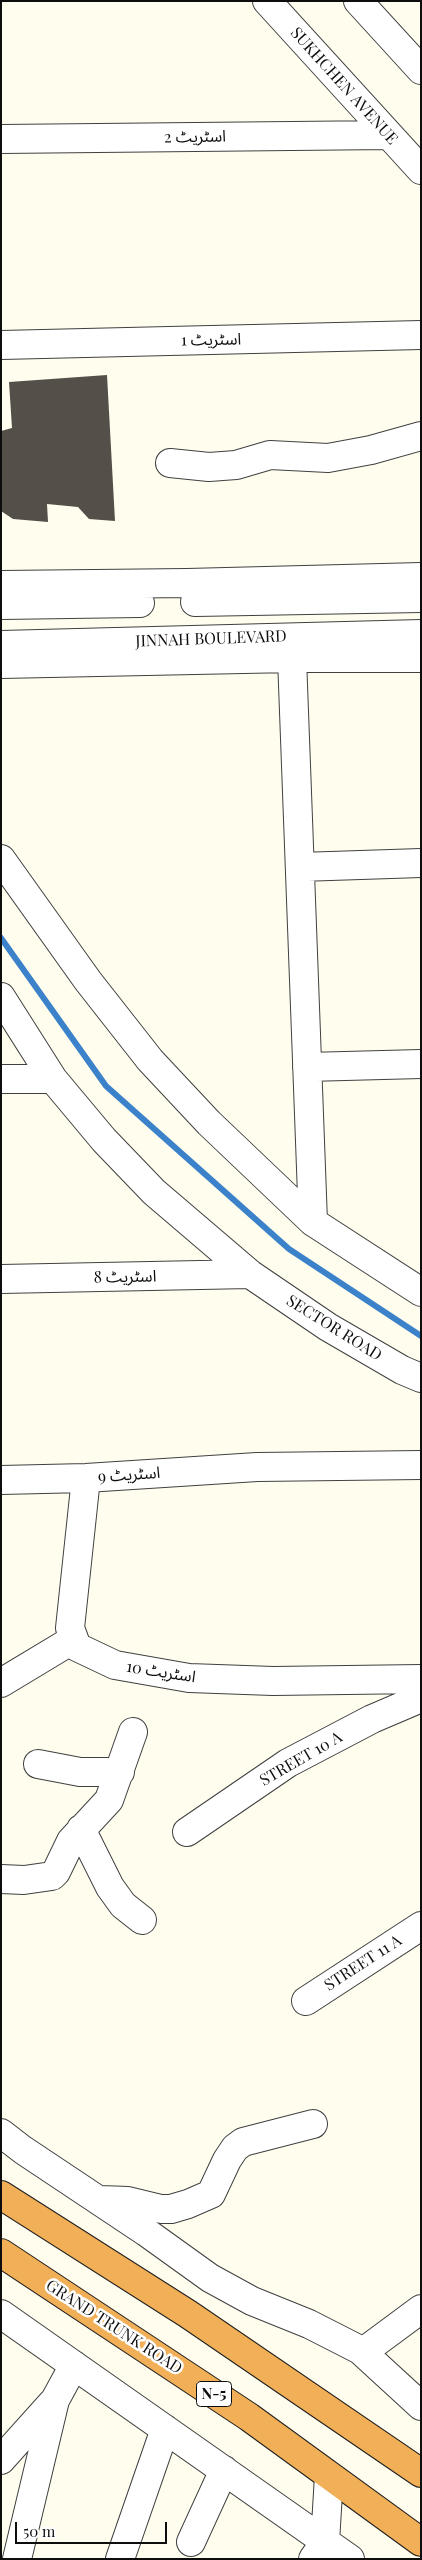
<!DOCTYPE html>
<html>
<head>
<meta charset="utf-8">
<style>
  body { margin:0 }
  #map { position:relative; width:422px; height:2560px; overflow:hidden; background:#fffded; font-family:"Playfair Display",serif }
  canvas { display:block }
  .frame { position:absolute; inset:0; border:2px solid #0d0d0d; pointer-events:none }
  .scale { position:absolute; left:15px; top:2522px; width:152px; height:22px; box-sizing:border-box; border:2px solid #0d0d0d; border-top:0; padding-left:6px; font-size:15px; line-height:18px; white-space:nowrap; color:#0d0d0d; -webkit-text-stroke:4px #fff; paint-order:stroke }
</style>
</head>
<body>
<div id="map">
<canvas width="422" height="2560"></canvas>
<div class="frame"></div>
<div class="scale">50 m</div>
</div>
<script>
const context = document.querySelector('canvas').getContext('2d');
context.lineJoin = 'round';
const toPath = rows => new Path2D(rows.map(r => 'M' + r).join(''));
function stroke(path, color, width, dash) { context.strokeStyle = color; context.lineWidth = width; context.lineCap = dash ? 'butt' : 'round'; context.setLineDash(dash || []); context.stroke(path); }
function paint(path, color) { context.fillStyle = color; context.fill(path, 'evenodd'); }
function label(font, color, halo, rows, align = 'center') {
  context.font = font + ' "Playfair Display","Noto Sans Arabic",serif'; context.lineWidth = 5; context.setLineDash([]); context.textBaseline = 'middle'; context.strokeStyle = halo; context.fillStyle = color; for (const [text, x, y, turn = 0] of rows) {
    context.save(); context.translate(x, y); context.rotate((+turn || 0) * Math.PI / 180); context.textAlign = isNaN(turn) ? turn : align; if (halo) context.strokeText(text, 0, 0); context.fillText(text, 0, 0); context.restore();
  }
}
stroke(toPath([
  [1,938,106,1086,289,1249,421,1336]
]), '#3b82ca', 6);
paint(toPath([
  [107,375,115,521,89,519,78,507,47,504,48,522,13,519,1,511,1,431,12,428,9,382]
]), '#554f49');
const minor = toPath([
  [267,1,421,170],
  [358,1,421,70],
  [1,139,388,135],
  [1,345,421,335],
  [170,463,209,467,236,465,270,455,328,458,371,450,421,436],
  [1,585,187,583,421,577],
  [195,602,421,598],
  [1,605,140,603],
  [1,645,421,634],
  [292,658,313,1222],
  [1,664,292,658,421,658],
  [1,859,88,981,150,1060,209,1123,313,1222,421,1292],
  [300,867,421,863],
  [1,997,53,1079,104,1140,154,1192,250,1274,328,1327,402,1370,421,1378],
  [307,1067,421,1064],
  [1,1079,53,1079],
  [1,1279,250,1274],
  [86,1478,70,1628,77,1647,115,1665,189,1678,273,1681,421,1679],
  [1,1480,86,1478,257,1467,421,1465],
  [1,1683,74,1639],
  [38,1764,80,1772,120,1772],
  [81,1829,110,1887,123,1905,142,1920],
  [187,1832,288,1763,372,1719,421,1698],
  [1,1879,24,1880,52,1876,56,1872,71,1841,109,1800,133,1732],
  [306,2001,421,1926],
  [1,2133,23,2150,146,2232,210,2278,252,2301,309,2324,360,2350,421,2406],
  [101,2200,128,2201,161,2209,171,2209,188,2204,211,2194,227,2160,235,2148,243,2142,313,2124],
  [1,2314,350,2559],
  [363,2352,421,2309],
  [1,2460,52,2403],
  [191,2542,224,2470],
  [17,2559,55,2400,74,2365],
  [120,2559,165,2429],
  [313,2559,325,2542,329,2476]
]);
const highway = toPath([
  [1,2195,188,2314,421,2473],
  [1,2253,249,2417,421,2542]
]);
stroke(minor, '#404040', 30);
stroke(highway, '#1e1e1e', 30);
stroke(minor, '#fff', 28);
stroke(highway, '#f1af58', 28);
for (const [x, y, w] of [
  [214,2394,35]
]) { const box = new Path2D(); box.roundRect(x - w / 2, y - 12.5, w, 25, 4); context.fillStyle = '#fff'; context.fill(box); stroke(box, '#0d0d0d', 1); }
label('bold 15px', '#0d0d0d', null, [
  ["N-5",214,2394]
]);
label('16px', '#0d0d0d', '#fff', [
  ["SUKHCHEN AVENUE",344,86,48],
  ["اسٹریٹ 2",195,137,-1],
  ["اسٹریٹ 1",211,340,-1],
  ["JINNAH BOULEVARD",211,639,-2],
  ["اسٹریٹ 8",125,1277,-1],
  ["SECTOR ROAD",334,1328,32],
  ["اسٹریٹ 9",129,1475,-4],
  ["اسٹریٹ 10",161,1672,9],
  ["STREET 10 A",301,1759,-30],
  ["STREET 11 A",363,1963,-33],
  ["GRAND TRUNK ROAD",114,2327,33]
]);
</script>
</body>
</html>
